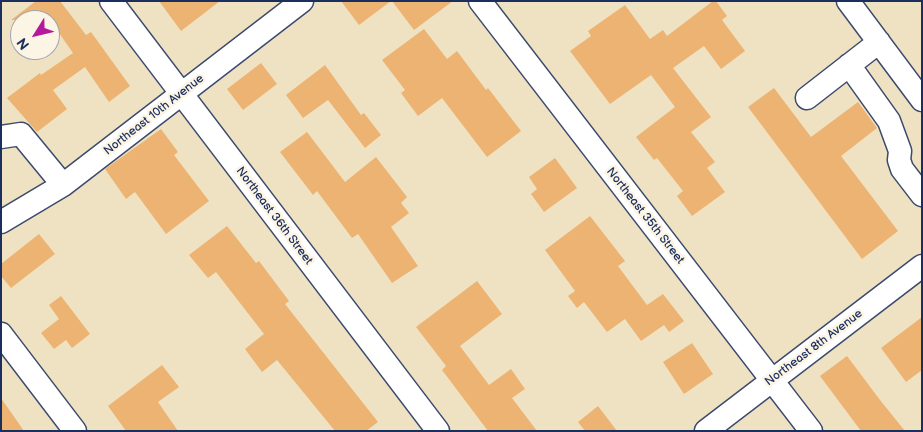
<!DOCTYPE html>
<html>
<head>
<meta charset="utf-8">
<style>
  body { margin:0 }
  #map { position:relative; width:923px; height:432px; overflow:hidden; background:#efe2c3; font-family:"Balsamiq Sans",sans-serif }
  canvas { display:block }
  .frame { position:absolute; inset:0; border:2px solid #1b2f5e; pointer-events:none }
  .north { position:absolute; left:10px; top:10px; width:50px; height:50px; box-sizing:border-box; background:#fcf5e5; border:1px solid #a2a6af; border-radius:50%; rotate:234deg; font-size:14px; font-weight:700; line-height:20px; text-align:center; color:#1b2f5e }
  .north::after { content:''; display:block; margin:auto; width:18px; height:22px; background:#b5179e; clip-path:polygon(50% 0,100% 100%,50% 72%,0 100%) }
</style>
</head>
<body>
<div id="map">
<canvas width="923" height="432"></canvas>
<div class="frame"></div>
<div class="north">N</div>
</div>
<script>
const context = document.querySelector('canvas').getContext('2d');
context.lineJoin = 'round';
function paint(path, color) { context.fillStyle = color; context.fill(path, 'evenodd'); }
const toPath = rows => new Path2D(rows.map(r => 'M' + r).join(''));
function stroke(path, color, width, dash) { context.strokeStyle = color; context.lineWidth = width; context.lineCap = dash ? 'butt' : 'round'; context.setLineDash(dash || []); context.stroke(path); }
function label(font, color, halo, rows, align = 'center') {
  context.font = font + ' "Balsamiq Sans",sans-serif'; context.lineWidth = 5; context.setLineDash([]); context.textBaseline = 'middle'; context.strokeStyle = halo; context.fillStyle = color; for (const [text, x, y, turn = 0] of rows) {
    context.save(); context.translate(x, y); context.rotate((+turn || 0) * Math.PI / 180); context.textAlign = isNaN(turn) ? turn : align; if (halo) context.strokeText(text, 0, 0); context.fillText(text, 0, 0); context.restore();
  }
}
paint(toPath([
  [36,1,60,1,86,35,91,32,130,86,109,102,85,67,53,90,67,109,37,132,7,98,40,73,41,75,73,53,50,20,11,20],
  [159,1,220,1,181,31],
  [341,1,391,1,359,25],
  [392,1,453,1,414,30],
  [713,1,716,1,727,16,722,20,745,51,721,69,704,46,673,68,711,117,691,132,715,162,707,168,725,192,692,216,677,196,683,191,657,158,654,160,636,137,675,107,651,75,610,104,570,51,591,36,588,31,625,5,650,39,663,30,667,36],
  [424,29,447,59,457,51,486,90,488,88,521,131,487,157,442,98,418,116,401,93,405,90,382,60],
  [261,63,277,84,243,110,227,89],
  [325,65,361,115,364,113,381,135,365,148,328,100,303,118,286,95],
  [774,88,811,137,858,102,877,128,841,156,898,231,862,259,748,107],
  [161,129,178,152,174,155,209,201,166,234,135,192,126,199,105,169],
  [307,132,345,182,376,157,407,197,401,203,409,213,391,227,418,266,392,283,358,234,352,238,317,191,313,195,280,152],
  [555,158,577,188,544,212,531,194,537,189,529,177],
  [590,216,625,261,618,266,647,305,663,294,684,321,669,332,664,325,641,341,625,319,607,332,584,302,577,308,568,296,575,291,545,250],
  [227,226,256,263,259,261,289,301,285,304,378,422,366,431,335,431,277,360,262,372,245,349,264,334,216,272,208,278,189,255],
  [39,234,55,254,11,288,1,276,1,264],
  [477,281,502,314,460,346,489,385,511,369,525,389,512,398,537,431,488,431,442,370,446,366,416,327],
  [61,296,90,334,72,348,66,340,54,349,41,333,59,319,49,305],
  [922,317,922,370,906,382,881,348],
  [692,343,713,374,684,394,663,362],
  [847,356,880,400,905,431,861,431,820,376],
  [162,365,179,387,158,402,178,431,126,431,108,406],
  [1,398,24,431,1,431],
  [598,406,617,431,585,431,578,422]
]), '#ecb372');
const minor = toPath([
  [111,1,438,431],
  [480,1,811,431],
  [848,1,922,100],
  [849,65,889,121,900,151,899,160,902,169,922,195],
  [807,98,879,42],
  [1,137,21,134,63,185],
  [1,222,63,185,302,1],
  [1,334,75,431],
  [706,431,922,266]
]);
stroke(minor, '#3b4a6d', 25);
stroke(minor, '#fff', 22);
label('12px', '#1b2f5e', '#fcf5e5', [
  ["Northeast 10th Avenue",154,115,-38],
  ["Northeast 36th Street",274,216,53],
  ["Northeast 35th Street",645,216,52],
  ["Northeast 8th Avenue",814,348,-37]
]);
</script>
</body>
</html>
